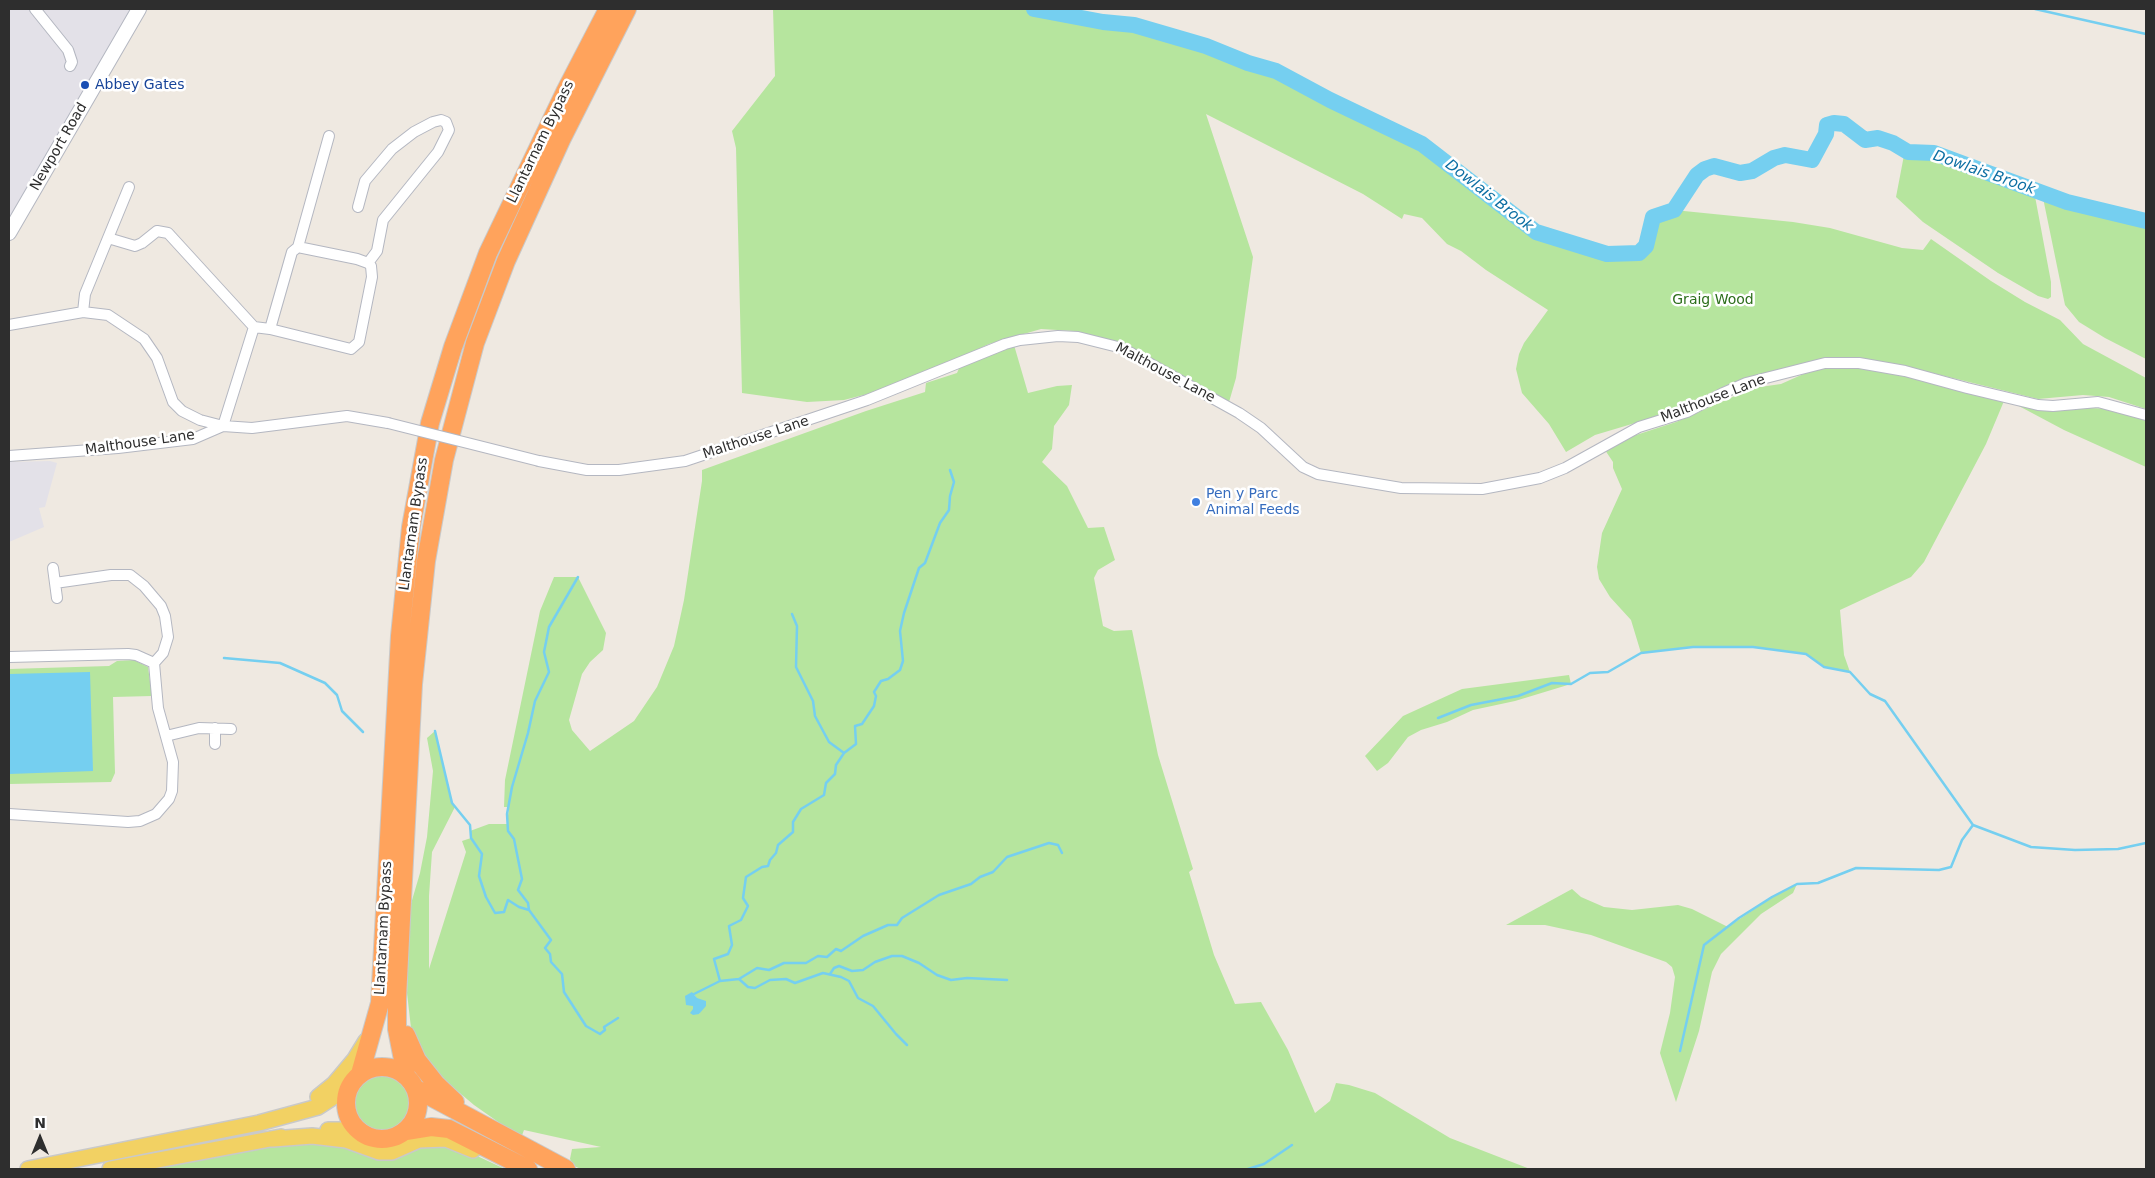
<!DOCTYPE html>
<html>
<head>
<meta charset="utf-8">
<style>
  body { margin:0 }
  #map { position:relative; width:2155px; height:1178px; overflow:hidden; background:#efe9e1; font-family:"DejaVu Sans",sans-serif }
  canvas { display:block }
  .frame { position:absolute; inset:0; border:10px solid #2e2e2e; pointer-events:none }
  .north { position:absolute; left:15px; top:1113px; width:50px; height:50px; -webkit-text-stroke:4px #fff; paint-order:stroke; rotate:0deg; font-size:14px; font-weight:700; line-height:20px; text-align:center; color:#2e2e2e }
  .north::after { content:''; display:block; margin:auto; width:18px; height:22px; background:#2e2e2e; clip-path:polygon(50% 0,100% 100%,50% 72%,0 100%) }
</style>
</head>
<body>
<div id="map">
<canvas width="2155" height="1178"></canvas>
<div class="frame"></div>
<div class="north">N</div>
</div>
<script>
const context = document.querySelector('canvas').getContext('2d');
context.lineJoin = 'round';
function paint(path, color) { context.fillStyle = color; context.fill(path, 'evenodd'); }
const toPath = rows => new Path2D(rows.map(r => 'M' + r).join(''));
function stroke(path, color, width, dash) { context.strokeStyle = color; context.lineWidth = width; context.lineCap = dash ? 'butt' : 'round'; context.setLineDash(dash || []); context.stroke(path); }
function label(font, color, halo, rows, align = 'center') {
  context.font = font + ' "DejaVu Sans",sans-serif'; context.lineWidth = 5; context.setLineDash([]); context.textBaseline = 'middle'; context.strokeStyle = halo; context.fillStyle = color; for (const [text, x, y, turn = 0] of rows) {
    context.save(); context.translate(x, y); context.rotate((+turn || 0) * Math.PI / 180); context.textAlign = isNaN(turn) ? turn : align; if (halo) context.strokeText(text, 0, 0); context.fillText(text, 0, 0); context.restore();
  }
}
paint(toPath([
  [9,9,131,9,9,220],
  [50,461,57,463,45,507,39,508,44,527,9,542,9,462]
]), '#e3e1e8');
paint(toPath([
  [773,9,1034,9,1103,22,1134,25,1206,46,1248,63,1276,71,1330,100,1422,144,1536,232,1607,254,1639,253,1646,246,1653,217,1674,210,1793,222,1830,228,1902,248,1923,250,1931,239,1991,281,2025,302,2060,320,2083,344,2146,378,2146,409,2109,397,2083,395,2038,399,1912,368,1879,362,1839,357,1815,361,1728,385,1662,415,1595,435,1566,452,1549,424,1522,393,1516,369,1519,354,1524,343,1548,310,1486,270,1461,251,1447,244,1422,218,1404,214,1402,219,1363,194,1206,114,1253,257,1236,378,1229,402,1123,343,1074,331,1041,329,989,344,927,373,879,391,844,400,807,402,742,393,736,148,732,131,775,76],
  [1905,150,1934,153,2034,191,2051,282,2051,297,2048,299,2038,296,1998,273,1923,222,1896,197],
  [2042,193,2067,202,2146,221,2146,359,2105,338,2079,322,2065,305],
  [1014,345,1028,393,1057,386,1072,385,1069,405,1054,426,1052,449,1042,462,1067,486,1088,528,1104,527,1115,560,1098,570,1094,578,1103,626,1114,631,1132,630,1158,755,1193,869,1189,872,1214,955,1235,1004,1261,1002,1288,1050,1315,1113,1330,1101,1336,1083,1349,1085,1375,1093,1450,1138,1530,1169,581,1169,574,1166,570,1159,572,1149,601,1147,524,1130,521,1138,474,1105,442,1078,420,1053,411,1028,407,993,410,907,420,873,427,837,433,771,427,738,435,731,452,803,455,807,432,852,429,896,429,969,466,852,462,841,471,838,470,831,489,824,507,824,509,807,504,807,505,780,540,611,554,577,578,577,606,633,603,650,590,662,582,674,569,720,572,730,590,751,634,721,657,687,674,646,684,600,702,481,702,470,866,411,925,392,926,383,957,373,960,366],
  [694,994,702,1008,699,1014,693,1009,693,1005,686,1001],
  [1828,367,1847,367,1896,374,2004,401,1986,444,1924,562,1911,577,1840,610,1844,655,1850,672,1824,667,1806,654,1753,647,1693,647,1641,653,1631,620,1610,597,1599,579,1597,567,1602,533,1622,489,1613,468,1613,462,1605,450,1633,436,1676,422,1753,388,1781,384,1808,372],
  [2017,405,2114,409,2146,421,2146,467,2064,430],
  [134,660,148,667,152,696,113,697,115,773,111,782,9,784,9,669,109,666,117,661],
  [1569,675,1571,684,1515,701,1473,710,1447,722,1421,730,1408,737,1388,763,1377,771,1365,756,1403,716,1462,689],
  [1797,884,1793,893,1761,914,1721,954,1712,972,1699,1031,1676,1102,1660,1053,1670,1013,1675,977,1672,967,1666,962,1591,935,1545,925,1506,925,1572,889,1581,897,1604,907,1632,910,1678,905,1692,909,1728,927,1772,897],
  '355 1103a27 27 0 1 1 54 0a27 27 0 1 1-54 0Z',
  [303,1142,352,1147,421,1145,458,1147,505,1169,139,1169,245,1148]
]), '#b6e59e');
paint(toPath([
  [90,672,93,771,9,774,9,674],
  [692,992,697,998,706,1001,706,1006,699,1014,693,1015,690,1013,693,1009,693,1006,686,1005,685,996]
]), '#75cff0');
stroke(toPath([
  [2035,9,2146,34],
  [792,614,797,626,796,667,813,701,815,716,829,742,844,753],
  [224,658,280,663,325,683,337,695,342,711,363,732],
  [1438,718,1471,705,1518,696,1552,683,1571,684,1590,673,1608,672,1641,653,1693,647,1753,647,1806,654,1824,667,1850,672,1870,694,1885,701,1973,825],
  [435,731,452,803,470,825,471,838,482,854,479,876,486,897,495,913,504,912,508,900,519,907,529,910,551,940,545,948,550,954,551,962,562,974,564,992,586,1026,600,1034,605,1030,604,1027,618,1018],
  [529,910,528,903,518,890,522,879,514,839,508,831,507,814,512,787,528,733,535,701,549,672,544,652,549,627,578,577],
  [830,974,834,968,839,966,852,971,863,970,875,962,892,956,902,956,919,963,937,975,951,980,967,978,1007,980],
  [739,979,748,987,755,988,770,980,786,979,795,983,823,973,841,977,849,981,858,998,873,1006,896,1034,907,1045],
  [720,981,714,959,728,954,732,945,729,926,741,920,748,906,743,898,746,877,762,867,768,866,770,860,776,853,778,845,793,832,793,822,801,809,824,795,826,783,835,774,836,765,844,753,856,744,855,726,862,724,874,706,876,696,874,692,881,681,888,679,900,670,903,661,900,631,904,613,919,568,925,563,940,523,949,510,950,496,954,482,950,470],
  [694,994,720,981,739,979,757,968,769,970,784,963,806,963,818,956,827,957,836,949,841,951,863,936,888,925,897,925,902,918,939,895,971,884,980,877,993,872,1007,857,1049,843,1058,845,1062,853],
  [1680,1051,1704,945,1739,918,1772,897,1797,884,1818,883,1856,868,1939,870,1951,867,1962,840,1973,825,2031,847,2075,850,2118,849,2146,843],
  [1248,1169,1264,1164,1292,1145]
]), '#75cff0', 2.5);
stroke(toPath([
  [1034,9,1103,22,1134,25,1206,46,1248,63,1276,71,1330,100,1422,144,1536,232,1607,254,1639,253,1646,246,1653,217,1674,210,1697,175,1705,169,1714,166,1740,173,1752,171,1774,158,1785,155,1812,160,1826,134,1827,125,1834,123,1844,124,1865,140,1878,138,1893,143,1908,152,1934,153,2067,202,2146,221]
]), '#75cff0', 16);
const street = toPath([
  [35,9,68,50,72,62,70,66],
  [358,207,365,181,392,149,414,132,433,122,441,120,446,122,449,130,438,152,383,220,377,251,368,263],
  [108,238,135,246,142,243,157,231,168,233,254,327,270,329,351,349,359,342,372,277,371,266,368,263,357,259,298,247],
  [83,312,85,294,129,187],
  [9,325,83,312,108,315,144,339,157,358,173,402,182,411,200,420,223,426,254,327],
  [270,329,292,252,298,247,329,136],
  [9,456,118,448,193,439,223,426,252,428,347,416,388,423],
  [539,461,587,470,619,470,685,461,867,400,1005,344,1020,340,1058,336,1078,337,1122,348,1239,413,1261,428,1303,467,1318,474,1401,488,1482,489,1540,478,1565,468,1639,427,1687,412,1723,393,1746,383,1825,363,1859,363,1905,371,1967,388,2038,405,2053,406,2098,402,2146,415],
  [53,568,57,598],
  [9,657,128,654,136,655,154,663],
  [166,736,199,728,231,729],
  [215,744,215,728],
  [9,814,128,822,140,821,156,814,169,799,172,791,173,762,158,708,154,663,163,653,168,637,165,616,161,606,144,586,130,575,111,575,55,583]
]);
const secondary = toPath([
  [9,233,139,9]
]);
const primary = toPath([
  [318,1097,334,1084,355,1059,366,1041],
  [328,1130,357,1130],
  [273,1139,312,1136,346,1140,379,1152,392,1152,419,1140,446,1139,473,1150],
  [28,1169,259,1123,318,1107,349,1087],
  [110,1169,281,1137]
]);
const highway = toPath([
  [406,1035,417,1060,436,1084,455,1102],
  '346 1103a36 36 0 1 1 72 0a36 36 0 1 1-72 0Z',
  [360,1074,380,1003,400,636,411,527,430,423,453,347,488,253,566,90,608,9],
  [406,1075,397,1029,397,998,413,684,426,561,444,460,475,343,506,261,561,140,627,9],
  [416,1089,566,1169],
  [406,1131,431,1127,449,1129,528,1169]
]);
stroke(street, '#b4b7c1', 12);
stroke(secondary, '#b4b7c1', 16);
stroke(primary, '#c9c9c9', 18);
stroke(highway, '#c9c9c9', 20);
stroke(street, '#fff', 10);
stroke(secondary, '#fff', 14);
stroke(primary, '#f2d163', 15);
stroke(highway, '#ffa35c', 18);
const streetBridge = toPath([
  [388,423,539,461]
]);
stroke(streetBridge, '#b4b7c1', 12, []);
stroke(streetBridge, '#fff', 10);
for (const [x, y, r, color] of [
  [85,85,5,"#1a4fb4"],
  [1196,502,5,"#3f7fe0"]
]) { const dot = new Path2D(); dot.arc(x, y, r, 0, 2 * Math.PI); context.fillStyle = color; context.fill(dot); stroke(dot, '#fff', 2); }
label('14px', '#164399', '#fff', [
  ["Abbey Gates",95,85]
], 'left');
label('14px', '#2e2e2e', '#fff', [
  ["Llantarnam Bypass",541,142,-64],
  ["Newport Road",59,147,-60],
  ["Malthouse Lane",1165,373,28],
  ["Malthouse Lane",1713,399,-21],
  ["Malthouse Lane",756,438,-18],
  ["Malthouse Lane",140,443,-8],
  ["Llantarnam Bypass",414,524,-82],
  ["Llantarnam Bypass",384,928,-87]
]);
label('14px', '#2c6e1b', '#fff', [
  ["Graig Wood",1713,300]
]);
label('14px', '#366cbe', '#fff', [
  ["Pen y Parc",1206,494],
  ["Animal Feeds",1206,510]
], 'left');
label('italic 15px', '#0d6fa3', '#fff', [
  ["Dowlais Brook",1984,173,19],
  ["Dowlais Brook",1489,196,38]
]);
</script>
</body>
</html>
